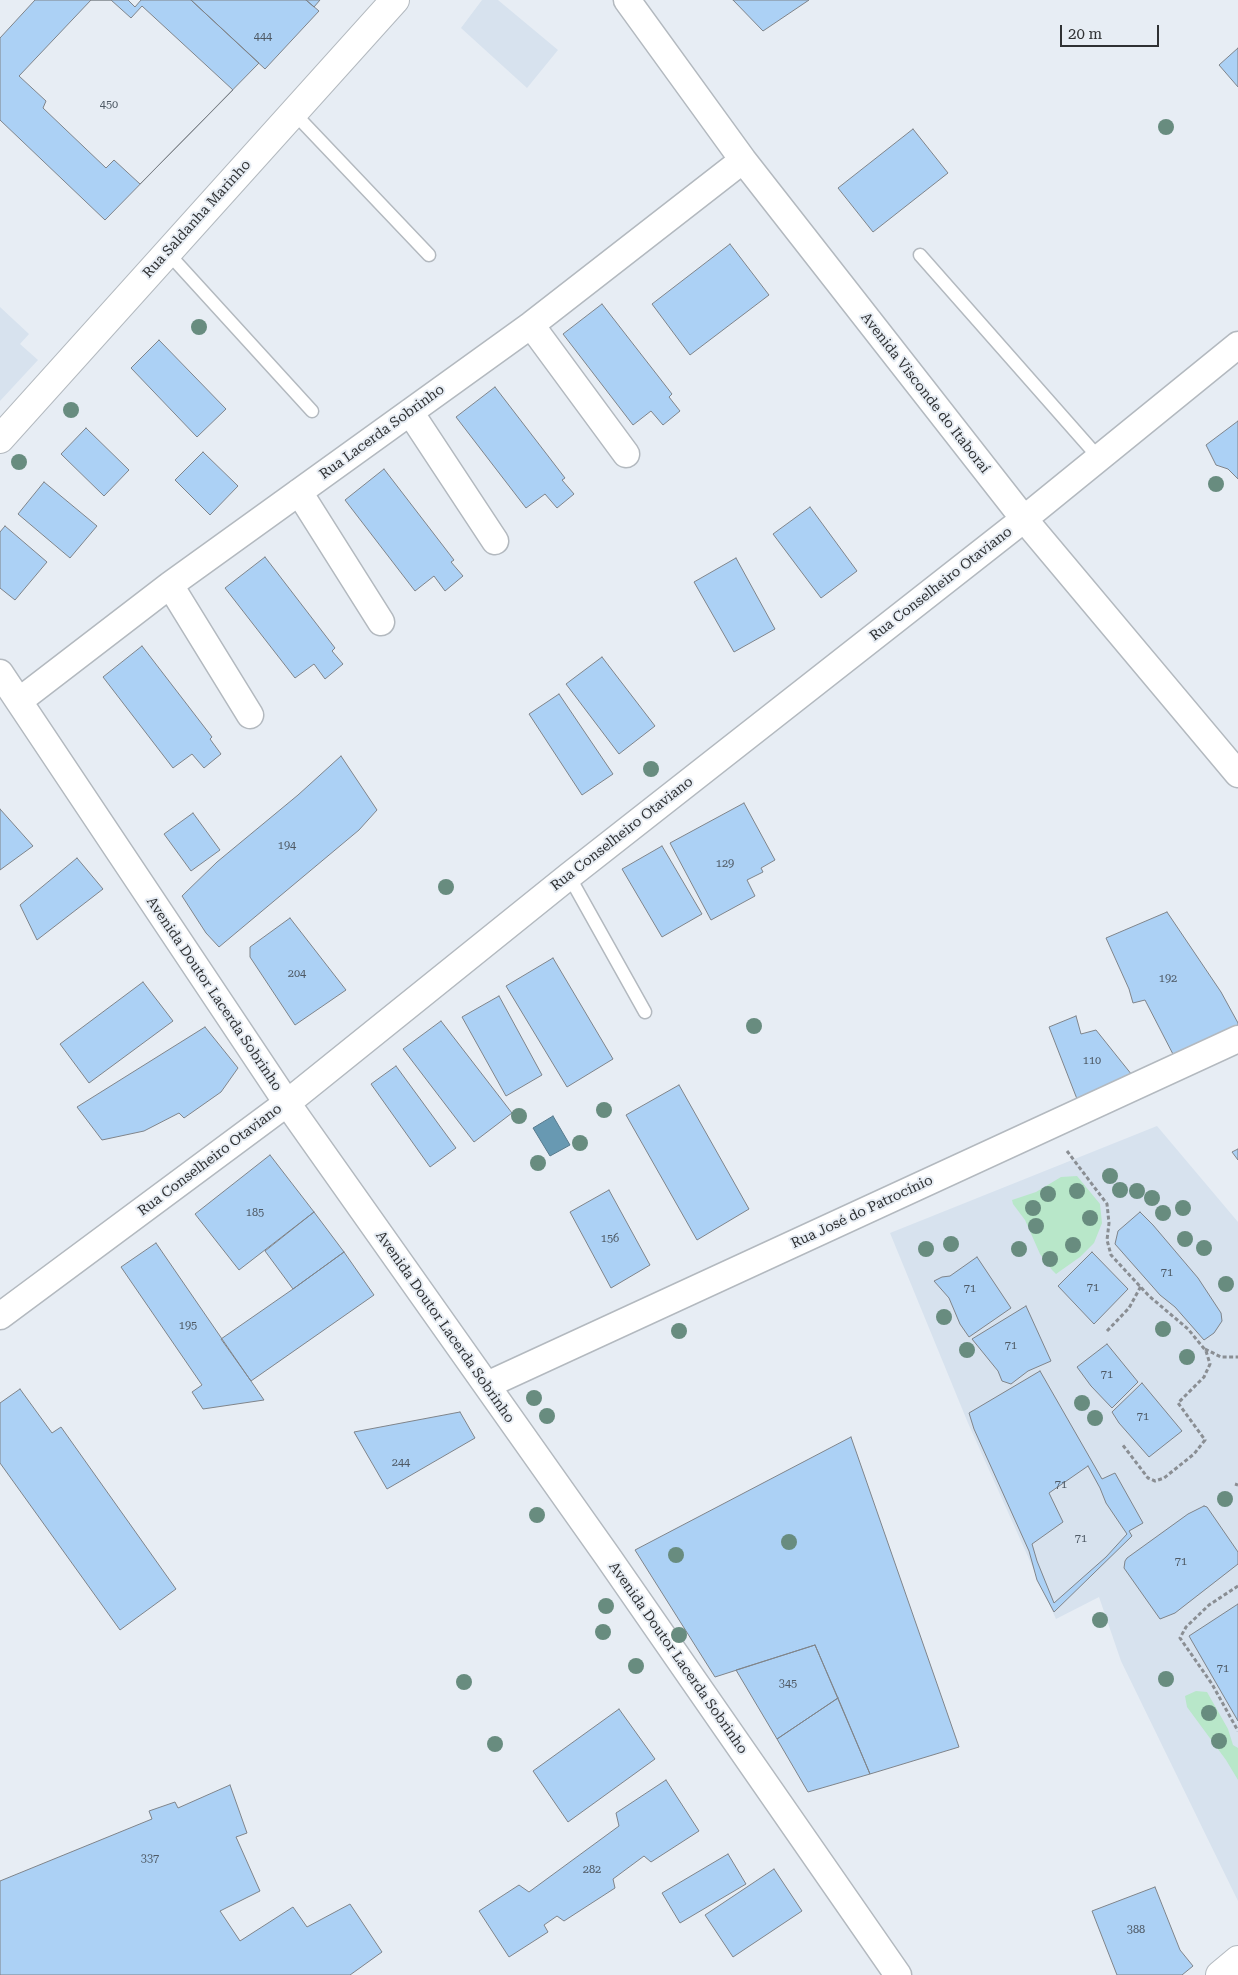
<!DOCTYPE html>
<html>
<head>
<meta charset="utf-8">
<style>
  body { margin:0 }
  #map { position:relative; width:1238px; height:1975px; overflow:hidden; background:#e7edf4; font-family:"Roboto Serif",serif }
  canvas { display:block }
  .scale { position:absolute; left:1060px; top:25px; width:99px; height:22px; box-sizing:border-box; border:2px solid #2f3133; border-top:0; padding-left:6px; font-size:15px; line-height:18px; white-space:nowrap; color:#2f3133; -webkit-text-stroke:4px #e7edf4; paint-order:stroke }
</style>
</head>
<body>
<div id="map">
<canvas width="1238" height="1975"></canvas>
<div class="scale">20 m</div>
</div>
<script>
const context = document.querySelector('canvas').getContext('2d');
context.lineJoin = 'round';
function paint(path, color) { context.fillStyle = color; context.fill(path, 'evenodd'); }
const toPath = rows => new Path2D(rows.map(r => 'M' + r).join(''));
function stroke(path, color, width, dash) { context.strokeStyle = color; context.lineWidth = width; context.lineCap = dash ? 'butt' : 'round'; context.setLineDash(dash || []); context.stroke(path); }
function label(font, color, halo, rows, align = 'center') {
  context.font = font + ' "Roboto Serif",serif'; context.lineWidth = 4; context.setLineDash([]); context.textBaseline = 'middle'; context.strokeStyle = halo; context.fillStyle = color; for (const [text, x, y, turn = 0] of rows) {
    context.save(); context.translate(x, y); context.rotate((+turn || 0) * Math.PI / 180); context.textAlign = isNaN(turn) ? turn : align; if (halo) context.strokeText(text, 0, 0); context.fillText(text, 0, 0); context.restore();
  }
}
paint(toPath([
  [482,0,498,0,558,50,527,88,461,28],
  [0,307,29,334,20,344,38,360,0,401],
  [1157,1126,1238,1222,1238,1901,1121,1661,1099,1597,1056,1619,968,1423,890,1233]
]), '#d7e2ee');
paint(toPath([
  [1077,1176,1100,1204,1102,1223,1094,1243,1080,1257,1056,1274,1052,1270,1040,1254,1025,1220,1013,1204,1012,1200,1036,1192,1061,1177],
  [1196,1691,1207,1692,1228,1729,1233,1745,1238,1748,1238,1780,1226,1760,1187,1707,1185,1696]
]), '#b8e7c9');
const water = toPath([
  [553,1116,570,1145,550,1156,533,1128,553,1116]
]);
paint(water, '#6899b2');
stroke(water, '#577a8c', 1);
const building = toPath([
  [35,0,128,0,135,7,141,0,191,0,259,63,105,220,0,120,0,38,35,0],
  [91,0,111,0,131,18,142,6,233,90,140,184,114,160,106,168,43,108,46,101,19,76,91,0],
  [191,0,306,0,319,11,265,69,191,0],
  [306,0,320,0,314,7,306,0],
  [733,0,809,0,763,31,733,0],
  [1238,48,1238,87,1219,65,1238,48],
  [913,129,948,173,873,232,838,188,913,129],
  [730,244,769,295,690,355,652,304,730,244],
  [602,304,672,394,669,397,680,411,663,425,651,411,633,425,563,334,602,304],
  [159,340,226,409,197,437,131,368,159,340],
  [495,387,565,478,562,480,574,494,557,508,545,494,526,508,456,417,495,387],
  [1238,421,1238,479,1228,469,1216,465,1206,445,1238,421],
  [86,428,129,470,104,496,61,454,86,428],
  [203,452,238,486,210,515,175,480,203,452],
  [384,469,454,560,451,562,463,576,445,591,434,576,415,591,345,500,384,469],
  [44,482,97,526,70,558,18,514,44,482],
  [810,507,857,571,821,598,773,534,810,507],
  [5,526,47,562,15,600,0,588,0,532,5,526],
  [265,557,335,648,332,651,343,664,325,679,314,664,295,678,225,588,265,557],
  [736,558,775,629,734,652,694,582,736,558],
  [142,646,212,737,210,739,221,754,204,768,192,754,173,768,103,677,142,646],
  [602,657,655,726,619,754,566,684,602,657],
  [559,694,613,774,582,795,529,714,559,694],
  [341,756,377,810,359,830,219,947,206,933,182,896,217,862,298,795,341,756],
  [744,803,775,860,761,868,763,872,747,880,755,896,711,920,670,843,744,803],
  [0,809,33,846,0,870,0,809],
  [193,813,220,850,191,871,164,834,193,813],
  [662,846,702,914,662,937,622,869,662,846],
  [77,858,103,889,37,940,20,905,77,858],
  [1167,912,1221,992,1238,1023,1238,1031,1176,1060,1145,1000,1133,1003,1129,989,1106,938,1167,912],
  [290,918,346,990,295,1025,250,957,250,947,290,918],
  [553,958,613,1059,567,1087,506,986,553,958],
  [143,982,173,1021,89,1083,60,1044,143,982],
  [499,996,542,1075,506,1096,462,1017,499,996],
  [1076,1016,1081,1034,1096,1030,1132,1075,1077,1099,1049,1027,1076,1016],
  [441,1021,512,1113,474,1142,403,1049,441,1021],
  [205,1027,238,1068,221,1092,184,1118,179,1113,144,1131,102,1140,77,1107,205,1027],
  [396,1066,456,1148,430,1167,371,1084,396,1066],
  [679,1085,749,1209,697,1240,626,1115,679,1085],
  [1238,1149,1238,1160,1232,1152,1238,1149],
  [270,1155,314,1212,239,1270,195,1214,270,1155],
  [609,1190,650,1265,611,1288,570,1212,609,1190],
  [314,1212,344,1252,293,1289,265,1251,314,1212],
  [1140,1212,1153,1225,1198,1278,1221,1313,1222,1321,1214,1333,1204,1340,1175,1307,1160,1295,1115,1244,1118,1231,1140,1212],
  [156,1243,264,1400,203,1409,192,1392,202,1385,121,1267,156,1243],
  [344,1252,374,1295,251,1381,221,1339,293,1289,344,1252],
  [1092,1252,1128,1289,1094,1324,1058,1286,1092,1252],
  [977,1257,1011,1308,969,1337,960,1324,949,1298,934,1281,942,1277,950,1276,977,1257],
  [1026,1306,1051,1361,1028,1371,1011,1384,1002,1381,998,1371,972,1339,1026,1306],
  [1107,1344,1138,1382,1112,1408,1091,1386,1077,1367,1107,1344],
  [1040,1371,1102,1479,1115,1473,1143,1523,1129,1531,1132,1536,1054,1612,1037,1580,1029,1551,974,1429,969,1413,1040,1371],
  [1142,1383,1182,1431,1149,1457,1119,1423,1112,1412,1142,1383],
  [20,1389,52,1433,61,1427,176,1589,120,1630,0,1463,0,1403,20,1389],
  [460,1412,475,1438,387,1489,354,1432,460,1412],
  [851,1437,959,1747,870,1774,815,1645,715,1677,635,1550,851,1437],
  [1088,1466,1100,1488,1106,1503,1127,1534,1106,1557,1054,1603,1037,1561,1032,1544,1063,1522,1049,1493,1088,1466],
  [1204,1506,1207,1507,1238,1552,1238,1564,1175,1613,1160,1619,1124,1568,1125,1561,1127,1558,1188,1514,1204,1506],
  [1238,1604,1238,1721,1189,1636,1238,1604],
  [815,1645,838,1698,777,1739,736,1670,815,1645],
  [838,1698,870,1774,808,1792,777,1739,838,1698],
  [619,1709,655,1759,568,1822,533,1771,619,1709],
  [666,1780,699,1831,651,1862,644,1856,613,1879,615,1888,564,1921,557,1916,544,1925,548,1932,509,1957,479,1911,519,1885,529,1892,619,1826,616,1813,666,1780],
  [230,1785,247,1833,236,1837,260,1891,220,1911,240,1941,293,1907,307,1927,350,1904,382,1952,350,1975,0,1975,0,1881,152,1819,149,1811,175,1802,178,1808,230,1785],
  [728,1854,746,1884,680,1923,662,1893,728,1854],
  [774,1869,802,1911,733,1957,705,1915,774,1869],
  [1155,1887,1180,1950,1193,1966,1182,1975,1117,1975,1092,1911,1155,1887]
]);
paint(building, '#acd1f5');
stroke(building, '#7f848a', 1);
const lane = toPath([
  [293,112,429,255],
  [167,252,312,411],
  [920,255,1099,458],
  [569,876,645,1012]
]);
const street = toPath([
  [627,0,743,160,1024,519,1238,774],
  [531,325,626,454],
  [410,412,495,541],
  [299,492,381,622],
  [170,585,250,715],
  [0,673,287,1103,608,1557,898,1975],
  [19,701,170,585,531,325,743,160],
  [0,1316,287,1103,569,876,1024,519,1238,345],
  [487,1385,1238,1039]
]);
const secondary = toPath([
  [0,439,395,0]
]);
const primary = toPath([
  [1220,1975,1238,1960]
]);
stroke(lane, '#b3b9bf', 15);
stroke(street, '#b3b9bf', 29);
stroke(secondary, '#b3b9bf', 30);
stroke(primary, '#b3b9bf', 30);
stroke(toPath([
  [1067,1151,1107,1204,1109,1223,1107,1240,1111,1255,1149,1296,1188,1329,1206,1351,1210,1364,1204,1377,1178,1403,1205,1440,1194,1454,1164,1478,1155,1481,1148,1478,1122,1444],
  [1107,1331,1129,1308,1141,1286],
  [1205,1349,1221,1357,1238,1357],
  [1235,1484,1238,1485],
  [1238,1586,1209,1605,1186,1627,1180,1638,1212,1684,1238,1731]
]), '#8a8e93', 3, [4, 2.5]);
stroke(lane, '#fff', 12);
stroke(street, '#fff', 26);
stroke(secondary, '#fff', 28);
stroke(primary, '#fff', 28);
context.fillStyle = '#688c7f';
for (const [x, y] of [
  [1166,127],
  [199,327],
  [71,410],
  [19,462],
  [1216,484],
  [651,769],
  [446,887],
  [754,1026],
  [604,1110],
  [519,1116],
  [580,1143],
  [538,1163],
  [1110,1176],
  [1120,1190],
  [1077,1191],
  [1137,1191],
  [1048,1194],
  [1152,1198],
  [1033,1208],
  [1183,1208],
  [1163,1213],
  [1090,1218],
  [1036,1226],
  [1185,1239],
  [951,1244],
  [1073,1245],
  [1204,1248],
  [926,1249],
  [1019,1249],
  [1050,1259],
  [1226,1284],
  [944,1317],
  [1163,1329],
  [679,1331],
  [967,1350],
  [1187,1357],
  [534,1398],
  [1082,1403],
  [547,1416],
  [1095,1418],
  [1225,1499],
  [537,1515],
  [789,1542],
  [676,1555],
  [606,1606],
  [1100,1620],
  [603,1632],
  [679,1635],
  [636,1666],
  [1166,1679],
  [464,1682],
  [1209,1713],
  [1219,1741],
  [495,1744]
]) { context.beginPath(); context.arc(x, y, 8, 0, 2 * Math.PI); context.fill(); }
label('11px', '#4e5964', null, [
  ["444",263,37],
  ["450",109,105],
  ["194",287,846],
  ["129",725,864],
  ["204",297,974],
  ["192",1168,979],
  ["110",1092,1061],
  ["185",255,1213],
  ["156",610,1239],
  ["71",1167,1273],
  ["71",1093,1288],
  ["71",970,1289],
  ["195",188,1326],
  ["71",1011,1346],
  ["71",1107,1375],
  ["71",1143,1417],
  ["244",401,1463],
  ["71",1061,1485],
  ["71",1081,1539],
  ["71",1181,1562],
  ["71",1223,1669],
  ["345",788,1684],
  ["337",150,1859],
  ["282",592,1870],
  ["388",1136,1930]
]);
label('14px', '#2f3133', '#e7edf4', [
  ["Rua Saldanha Marinho",197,219,-48],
  ["Avenida Visconde do Itaboraí",925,393,52],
  ["Rua Lacerda Sobrinho",382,432,-36],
  ["Rua Conselheiro Otaviano",941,584,-38],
  ["Rua Conselheiro Otaviano",622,834,-38],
  ["Avenida Doutor Lacerda Sobrinho",214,994,56],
  ["Rua Conselheiro Otaviano",210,1160,-37],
  ["Rua José do Patrocínio",862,1212,-25],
  ["Avenida Doutor Lacerda Sobrinho",445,1327,55],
  ["Avenida Doutor Lacerda Sobrinho",678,1658,55]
]);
</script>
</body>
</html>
